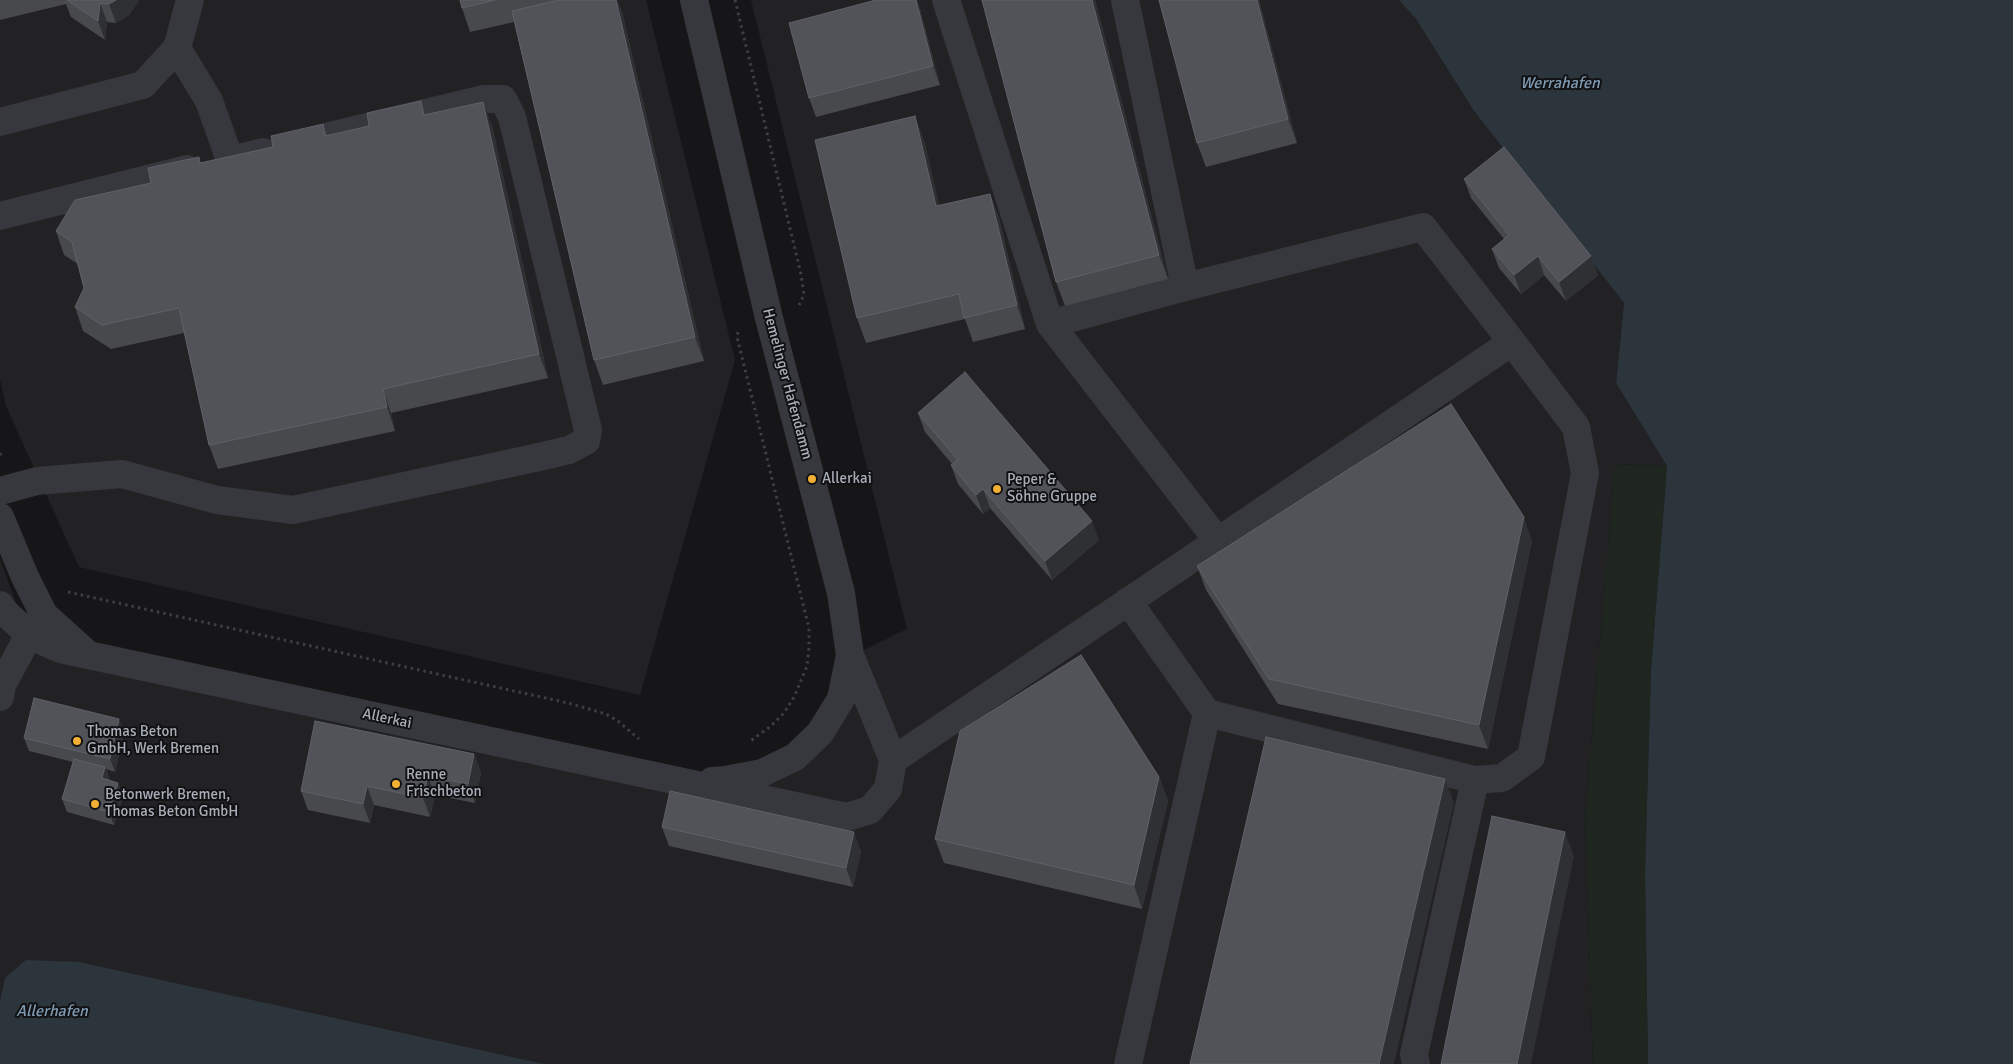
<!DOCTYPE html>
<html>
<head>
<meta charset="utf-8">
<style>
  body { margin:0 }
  canvas { display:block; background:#161618 }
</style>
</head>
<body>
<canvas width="2013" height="1064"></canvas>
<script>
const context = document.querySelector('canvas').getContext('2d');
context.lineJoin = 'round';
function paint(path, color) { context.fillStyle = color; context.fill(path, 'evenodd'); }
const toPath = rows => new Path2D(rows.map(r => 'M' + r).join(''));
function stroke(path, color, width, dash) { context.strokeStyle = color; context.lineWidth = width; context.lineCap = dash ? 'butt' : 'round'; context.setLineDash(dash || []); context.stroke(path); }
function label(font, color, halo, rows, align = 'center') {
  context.font = font + ' Signika,sans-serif'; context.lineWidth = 4; context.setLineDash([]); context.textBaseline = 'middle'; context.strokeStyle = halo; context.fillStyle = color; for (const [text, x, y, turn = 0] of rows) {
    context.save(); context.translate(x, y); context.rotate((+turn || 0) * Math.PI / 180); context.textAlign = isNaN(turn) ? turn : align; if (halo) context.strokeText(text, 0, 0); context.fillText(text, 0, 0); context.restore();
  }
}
paint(toPath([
  [0,0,646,0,735,360,640,695,79,567,6,406,0,379],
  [751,0,1399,0,1416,19,1474,111,1624,303,1616,383,1667,466,1615,464,1585,818,1593,1064,542,1064,5,978,0,1001,0,559,24,625,683,785,776,776,860,652,907,629]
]), '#222225');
paint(toPath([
  [1615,464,1667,466,1651,670,1645,872,1648,1064,1593,1064,1585,818]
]), '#1e261f');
paint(toPath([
  [1399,0,2013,0,2013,1064,1648,1064,1645,872,1651,670,1667,466,1616,383,1624,303,1474,111,1416,19],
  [26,960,79,962,544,1064,0,1064,0,1001,5,978]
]), '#2c353c');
stroke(toPath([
  [735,0,801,274,804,295,799,305],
  [738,332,737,337,804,608,809,628,809,648,807,666,794,697,784,713,771,726,749,742],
  [0,453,2,459],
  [68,592,568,703,606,714,618,721,639,739]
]), '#3d3f44', 3, [2.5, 4]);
stroke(toPath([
  [694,0,769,318,841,593,850,655,841,699,820,733,795,757,762,773,725,780,712,781],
  [1125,0,1185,287],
  [177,48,209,101,230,160,263,152],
  [0,122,143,85,177,48,190,0],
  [0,216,187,169],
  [1050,324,1185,287,1423,227,1512,342,1218,541],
  [0,491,37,481,122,474,217,500,293,510,539,457,569,450,586,441,588,430,512,117,503,99,483,99,329,136],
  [0,517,25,577,44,615,84,651],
  [1128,601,1207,713,1475,780,1502,778,1531,757,1585,473,1576,427,1512,342],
  [0,605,3,610,29,635,60,649,847,817,870,810,888,789,893,760,850,655],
  [0,697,2,685,29,635,39,621],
  [893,760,1218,541,1050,324,946,0],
  [1128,1064,1207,713],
  [1416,1064,1414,1054,1475,780]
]), '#37383d', 28);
paint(toPath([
  [0,0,139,0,129,15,116,23,107,22,105,40,71,17,66,4,0,20],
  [460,0,617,0,622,12,704,361,603,385,594,360,514,22,470,32,462,8],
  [982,0,1095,0,1168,279,1065,306,1056,282],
  [1159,0,1259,0,1297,143,1206,167,1197,143],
  [920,9,940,85,816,117,809,98],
  [426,114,492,126,548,378,391,413,395,431,218,469,209,445,184,333,111,349,83,331,75,307,84,288,78,264,64,255,56,231,151,183,201,163,273,147,323,124,327,136],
  [924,140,939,206,990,194,999,218,1025,329,973,342,965,319,866,343,857,318],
  [1464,179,1598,275,1566,301,1544,275,1521,294,1499,268,1492,249,1504,239,1471,198],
  [918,413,1099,540,1052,580,990,508,983,514,958,484,951,465,952,464,925,432],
  [1532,541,1488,749,1278,704,1206,590,1197,566],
  [124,732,115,772,106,769,110,781,118,783,123,796,114,825,67,812,62,799,73,762,29,751,24,738],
  [474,754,481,773,475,803,435,795,430,817,374,805,370,823,308,810,301,791],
  [1159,777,1168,801,1142,909,944,863,935,839],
  [662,827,861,851,853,887,669,846]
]), '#47494d');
paint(toPath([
  [116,0,139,0,129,15,116,23,109,4],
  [616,0,617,0,622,12,704,361,695,337],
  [916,0,917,0,920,9,940,85,933,66],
  [1092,0,1095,0,1168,279,1159,255],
  [1257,0,1259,0,1297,143,1288,119],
  [100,3,107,22,105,40,98,21],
  [483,102,492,126,548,378,539,354],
  [915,116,924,140,945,230,936,206],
  [990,194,999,218,1025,329,1017,305],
  [1538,256,1544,275,1521,294,1514,275],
  [1591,256,1598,275,1566,301,1559,282],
  [383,389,391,413,395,431,387,407],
  [983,489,990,508,983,514,976,495],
  [1524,517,1532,541,1488,749,1479,725],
  [1092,521,1099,540,1052,580,1045,561],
  [119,719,124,732,115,772,110,759],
  [474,754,481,773,475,803,468,784],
  [105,767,110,781,102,778],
  [428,776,435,795,430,817,423,798],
  [1159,777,1168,801,1142,909,1134,885],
  [1445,779,1454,803,1394,1064,1379,1064],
  [118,783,123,796,114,825,109,812],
  [367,786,374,805,370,823,363,804],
  [854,832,861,851,853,887,846,868],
  [1565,832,1574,856,1531,1064,1517,1064]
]), '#2f3033');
const building = toPath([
  [67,0,116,0,109,4,100,3,98,21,67,0],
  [460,0,495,0,462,8,460,0],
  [559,0,616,0,695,337,594,360,512,11,559,0],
  [876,0,916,0,933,66,809,98,789,23,876,0],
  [982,0,1092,0,1159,255,1056,282,982,0],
  [1159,0,1257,0,1288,119,1197,143,1159,0],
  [421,101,424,115,483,102,539,354,383,389,387,407,209,445,179,308,102,325,75,307,84,288,72,242,56,231,75,200,151,183,148,168,199,157,200,163,273,147,271,136,323,124,325,136,369,126,367,113,421,101],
  [915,116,936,206,990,194,1017,305,964,318,959,294,857,318,815,140,915,116],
  [1504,147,1591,256,1559,282,1538,256,1514,275,1492,249,1509,235,1464,179,1504,147],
  [965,372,1092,521,1045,561,983,489,976,495,951,465,958,460,918,413,965,372],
  [1451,404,1524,517,1479,725,1269,679,1197,566,1451,404],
  [1081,655,1159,777,1134,885,935,839,960,731,1081,655],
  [34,698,119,719,110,759,24,738,34,698],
  [315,721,474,754,468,784,428,776,423,798,367,786,363,804,301,791,315,721],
  [1266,737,1445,779,1379,1064,1190,1064,1266,737],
  [74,759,105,767,102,778,118,783,109,812,62,799,74,759],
  [670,791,854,832,846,868,662,827,670,791],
  [1492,816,1565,832,1517,1064,1441,1064,1492,816]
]);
paint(building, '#525359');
stroke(building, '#5f6168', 1);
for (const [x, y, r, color] of [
  [812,479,5,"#f2b134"],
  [997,489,5,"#f2b134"],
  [77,741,5,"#f2b134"],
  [396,784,5,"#f2b134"],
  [95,804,5,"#f2b134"]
]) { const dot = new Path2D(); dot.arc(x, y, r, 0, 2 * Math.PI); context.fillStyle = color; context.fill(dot); stroke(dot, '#111113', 2); }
label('15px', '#a8adb8', '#111113', [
  ["Hemelinger Hafendamm",787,384,75],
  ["Allerkai",387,719,12]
]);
label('15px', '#a8adb8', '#111113', [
  ["Allerkai",822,479],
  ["Peper &",1007,480],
  ["Söhne Gruppe",1007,497],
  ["Thomas Beton",87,732],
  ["GmbH, Werk Bremen",87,749],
  ["Renne",406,775],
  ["Frischbeton",406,792],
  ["Betonwerk Bremen,",105,795],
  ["Thomas Beton GmbH",105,812]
], 'left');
label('italic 16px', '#7f9bb3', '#111113', [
  ["Werrahafen",1560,84],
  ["Allerhafen",52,1012]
]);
</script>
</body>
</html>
